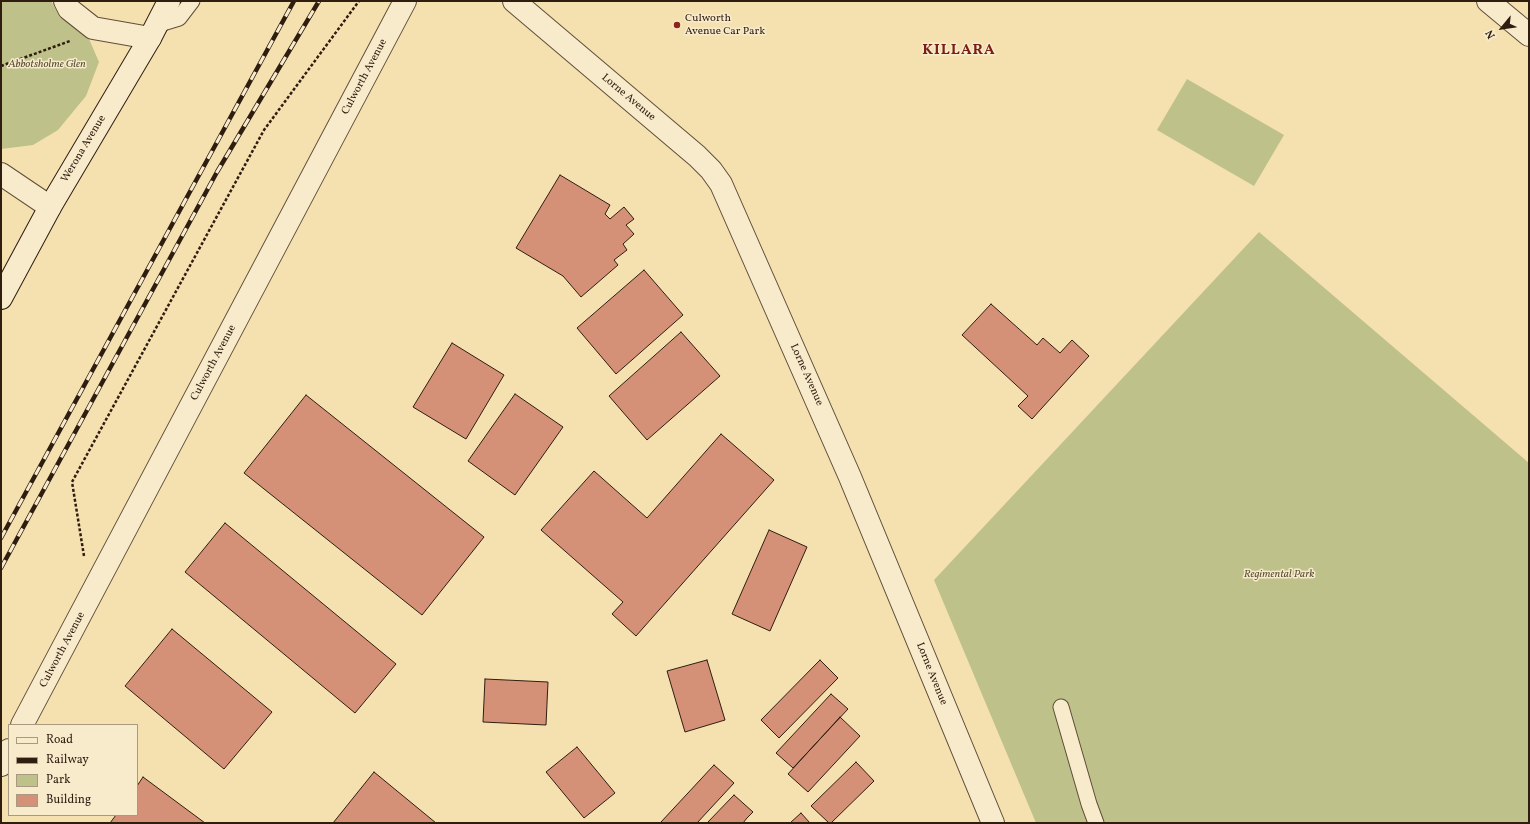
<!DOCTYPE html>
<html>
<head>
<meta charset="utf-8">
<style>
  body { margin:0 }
  #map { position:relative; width:1530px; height:824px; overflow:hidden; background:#f5e0b0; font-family:Vollkorn,serif }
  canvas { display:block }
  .frame { position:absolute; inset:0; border:2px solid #2f1d10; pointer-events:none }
  .legend { position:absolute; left:8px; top:724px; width:130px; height:92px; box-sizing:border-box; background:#f8ebcc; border:1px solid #a89981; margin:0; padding:5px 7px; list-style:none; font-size:12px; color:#2f1d10 }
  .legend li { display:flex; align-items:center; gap:8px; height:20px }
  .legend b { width:20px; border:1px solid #a89981 }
  .north { position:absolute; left:1482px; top:8px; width:40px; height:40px; -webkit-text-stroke:3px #f8ebcc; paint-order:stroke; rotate:241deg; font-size:11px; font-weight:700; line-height:16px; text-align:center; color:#2f1d10 }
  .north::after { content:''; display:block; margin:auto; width:14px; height:18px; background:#2f1d10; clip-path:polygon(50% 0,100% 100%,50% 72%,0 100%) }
</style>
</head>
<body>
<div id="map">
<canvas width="1530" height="824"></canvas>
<div class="frame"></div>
<ul class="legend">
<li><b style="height:5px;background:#f8ebcc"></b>Road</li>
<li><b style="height:5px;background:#2f1d10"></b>Railway</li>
<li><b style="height:11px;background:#bec28a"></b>Park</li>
<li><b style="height:11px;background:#d49177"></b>Building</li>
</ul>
<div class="north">N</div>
</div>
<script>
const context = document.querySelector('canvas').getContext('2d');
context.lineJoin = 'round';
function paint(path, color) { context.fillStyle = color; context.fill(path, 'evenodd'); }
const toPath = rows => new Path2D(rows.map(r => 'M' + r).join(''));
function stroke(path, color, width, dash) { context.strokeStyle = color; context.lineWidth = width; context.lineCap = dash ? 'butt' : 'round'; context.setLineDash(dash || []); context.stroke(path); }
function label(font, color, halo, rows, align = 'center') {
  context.font = font + ' Vollkorn,serif'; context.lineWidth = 3; context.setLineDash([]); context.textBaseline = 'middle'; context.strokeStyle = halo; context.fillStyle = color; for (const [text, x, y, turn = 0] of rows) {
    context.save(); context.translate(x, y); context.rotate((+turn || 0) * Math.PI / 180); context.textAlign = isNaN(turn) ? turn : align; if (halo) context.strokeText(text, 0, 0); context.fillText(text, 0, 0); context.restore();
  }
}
paint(toPath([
  [1,1,51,1,59,15,89,39,99,62,86,96,58,130,33,145,1,149],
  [1187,79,1284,135,1254,186,1157,130],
  [1259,232,1529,463,1529,823,1036,823,934,580]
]), '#bec28a');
const building = toPath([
  [560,175,610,205,605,214,610,219,624,207,634,219,626,225,634,234,623,244,627,250,614,260,618,265,581,297,563,276,516,248,560,175],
  [644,270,683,315,616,374,577,328,644,270],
  [991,304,1037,345,1043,338,1060,353,1072,340,1089,356,1032,419,1018,406,1028,396,962,335,991,304],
  [681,332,720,376,647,440,609,396,681,332],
  [452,343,504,375,466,439,413,407,452,343],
  [515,394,563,427,515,495,468,461,515,394],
  [306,395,484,537,422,615,244,473,306,395],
  [721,434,774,480,636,636,612,614,623,602,541,530,594,471,647,518,721,434],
  [225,523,396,664,355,713,185,572,225,523],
  [769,530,807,547,770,631,732,614,769,530],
  [172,629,272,712,224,769,125,686,172,629],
  [707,660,725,720,685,732,667,671,707,660],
  [820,660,838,678,779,738,761,720,820,660],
  [485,679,548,682,546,725,483,722,485,679],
  [831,694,848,709,793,768,776,753,831,694],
  [840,717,860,736,808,792,788,774,840,717],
  [577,747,615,793,584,818,546,772,577,747],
  [856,762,874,781,831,823,829,823,811,806,856,762],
  [714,765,734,783,697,823,663,823,661,822,714,765],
  [374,772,436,823,333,823,374,772],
  [143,777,205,823,110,823,116,815,137,815,137,786,143,777],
  [734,795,753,812,747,818,743,823,707,823,734,795],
  [801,813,810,823,790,823,801,813]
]);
paint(building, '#d49177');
stroke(building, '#2f1d10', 1);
const lane = toPath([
  [156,25,179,18,192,1],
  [1061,707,1089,804,1096,823]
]);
const street = toPath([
  [65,1,69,9,93,28,150,38],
  [514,1,697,156,711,170,721,184,850,477,993,823],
  [1488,1,1529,35],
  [1,174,50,207],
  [22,725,405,1],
  [1,765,9,750]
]);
const secondary = toPath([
  [1,298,50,207,150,38,169,1]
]);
stroke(lane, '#604e38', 17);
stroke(street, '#604e38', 24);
stroke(secondary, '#2f1d10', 24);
stroke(toPath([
  [1,66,70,41],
  [84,556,72,482,264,130,359,1]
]), '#2f1d10', 2.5, [3, 2]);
stroke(lane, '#f8ebcc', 15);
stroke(street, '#f8ebcc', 22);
stroke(secondary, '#f8ebcc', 22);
const rail = toPath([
  [1,538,294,1],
  [1,568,217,172,319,1]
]);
stroke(rail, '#2f1d10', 4.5);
stroke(rail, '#f8ebcc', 3, [9]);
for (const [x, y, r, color] of [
  [677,25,4,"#8f2418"]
]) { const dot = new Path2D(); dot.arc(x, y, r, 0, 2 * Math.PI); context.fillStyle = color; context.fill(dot); stroke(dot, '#f8ebcc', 1.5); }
label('11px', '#2f1d10', '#f8ebcc', [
  ["Culworth",685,19],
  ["Avenue Car Park",685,32]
], 'left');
label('italic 11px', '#5a4f35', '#f8ebcc', [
  ["Abbotsholme Glen",47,65],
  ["Regimental Park",1279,575]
]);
label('11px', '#2f1d10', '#f8ebcc', [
  ["Culworth Avenue",365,77,-62],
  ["Lorne Avenue",628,98,40],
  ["Werona Avenue",84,149,-59],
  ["Culworth Avenue",214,363,-62],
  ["Lorne Avenue",806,375,66],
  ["Culworth Avenue",63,650,-62],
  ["Lorne Avenue",931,674,68]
]);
context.letterSpacing = '1px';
label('bold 15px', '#7a1f14', '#f8ebcc', [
  ["KILLARA",959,51]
]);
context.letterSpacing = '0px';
</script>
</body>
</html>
